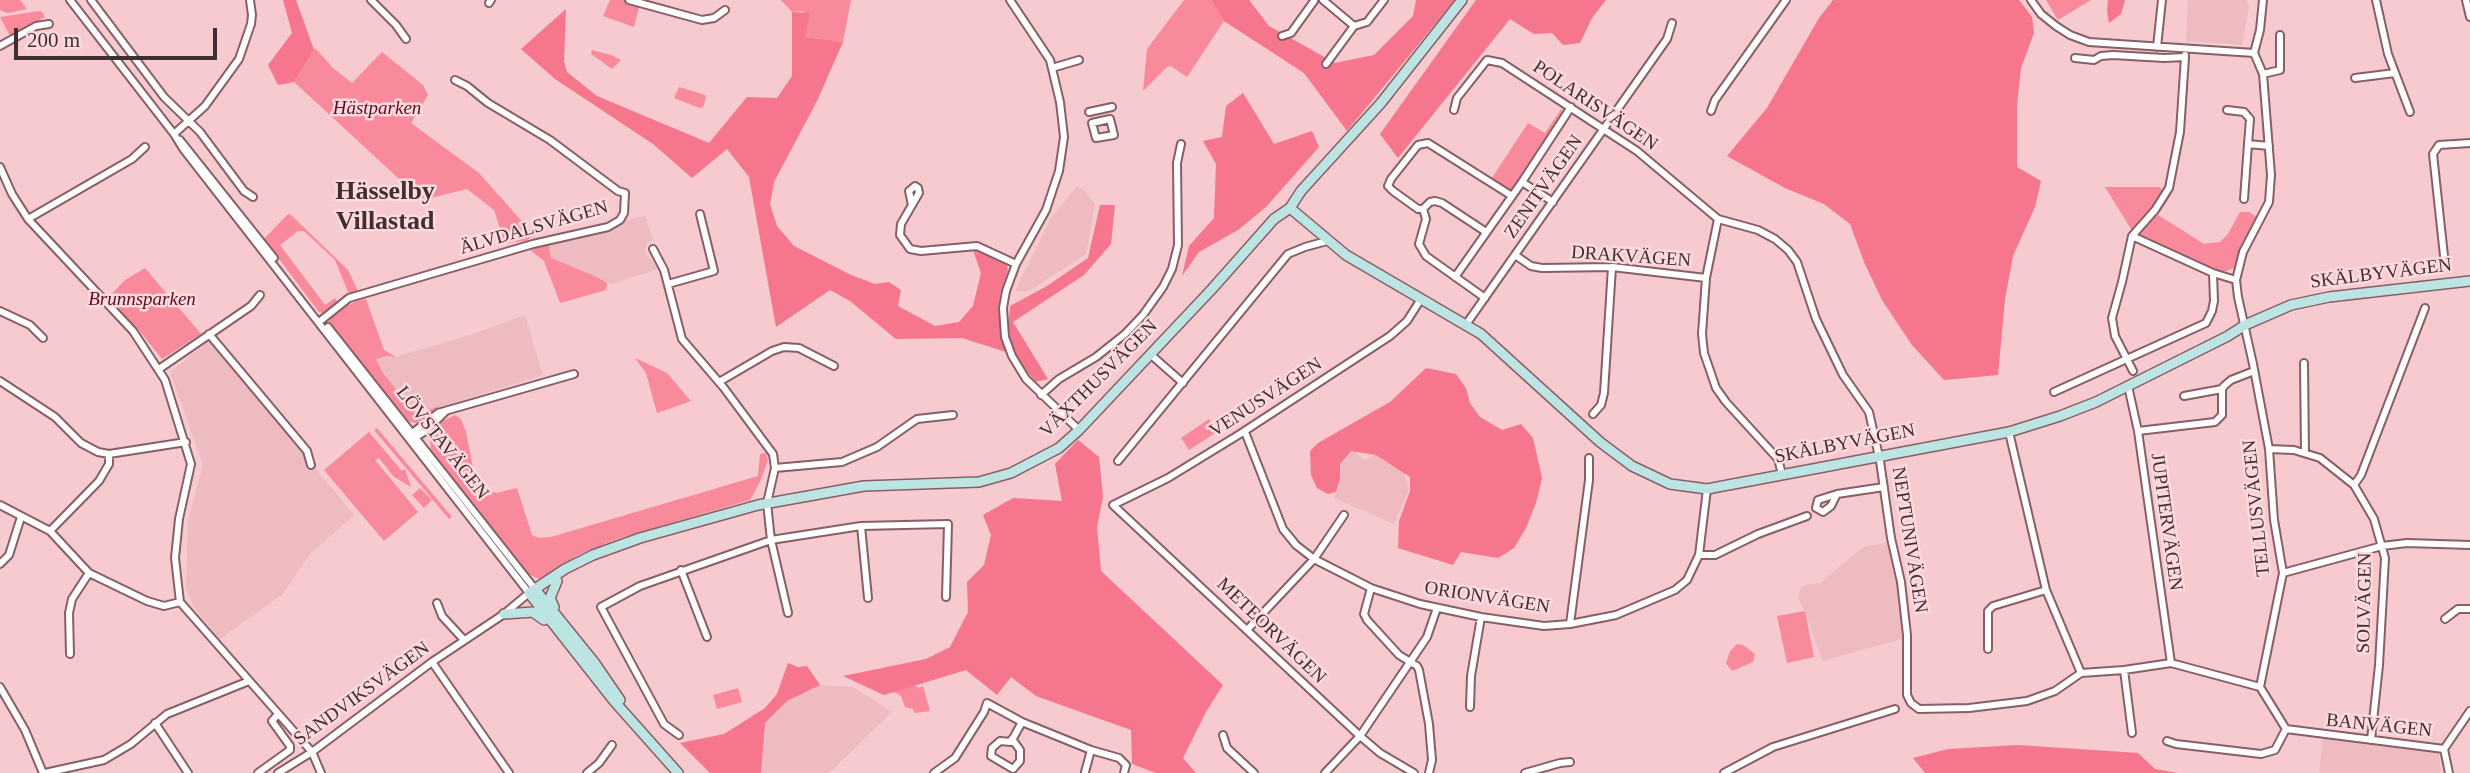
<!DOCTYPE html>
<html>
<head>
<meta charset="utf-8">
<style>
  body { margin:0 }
  #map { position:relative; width:2470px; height:773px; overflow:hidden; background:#f6cacf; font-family:"Times New Roman",serif }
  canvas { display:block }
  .scale { position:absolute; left:14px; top:28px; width:203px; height:32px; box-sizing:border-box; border:4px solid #402f31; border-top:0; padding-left:9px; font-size:21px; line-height:24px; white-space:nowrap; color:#402f31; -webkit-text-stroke:5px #fedade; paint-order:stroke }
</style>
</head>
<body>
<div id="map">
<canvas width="2470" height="773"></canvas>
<div class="scale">200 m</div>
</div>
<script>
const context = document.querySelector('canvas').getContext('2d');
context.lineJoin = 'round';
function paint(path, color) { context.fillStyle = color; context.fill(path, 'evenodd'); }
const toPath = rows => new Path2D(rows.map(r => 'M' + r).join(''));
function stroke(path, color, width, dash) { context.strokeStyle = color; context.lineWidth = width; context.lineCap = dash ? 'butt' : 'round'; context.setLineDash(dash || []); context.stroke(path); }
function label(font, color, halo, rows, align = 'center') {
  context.font = font + ' "Times New Roman",serif'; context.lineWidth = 5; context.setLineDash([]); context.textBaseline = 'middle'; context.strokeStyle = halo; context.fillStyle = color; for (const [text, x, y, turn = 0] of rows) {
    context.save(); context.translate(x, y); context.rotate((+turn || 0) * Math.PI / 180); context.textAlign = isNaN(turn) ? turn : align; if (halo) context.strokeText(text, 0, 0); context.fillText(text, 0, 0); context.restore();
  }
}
paint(toPath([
  [2188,0,2247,0,2249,8,2242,45,2186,41],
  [1077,186,1086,192,1095,204,1086,254,1029,291,1015,291,1051,218],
  [645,216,653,240,647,243,644,251,659,269,611,284,551,258,549,245,609,231,627,220],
  [525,315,543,375,416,415,383,373,376,359,388,356,396,357,470,335],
  [210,340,354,515,310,554,283,594,220,639,194,608,186,588,188,520,203,465,170,372],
  [1348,441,1360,457,1366,460,1383,450,1397,450,1409,490,1394,524,1334,498,1339,487,1330,454],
  [1890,542,1903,625,1902,639,1822,661,1805,611,1798,598,1800,589,1805,585,1820,583,1863,547],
  [820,685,853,687,892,712,829,773,761,773,765,723,787,701],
  [2323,738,2439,753,2441,773,2319,773]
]), '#eebbc1');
paint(toPath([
  [0,0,20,0,27,9,8,13,0,10],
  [610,0,623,0,639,7,634,27,603,16],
  [781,0,851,0,843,42,805,37,804,11,792,12],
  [1184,0,1211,0,1224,21,1187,77,1171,66,1167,67,1143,91,1147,49],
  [2046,0,2091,0,2058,20],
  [39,11,42,12,45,17,10,36,0,17],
  [315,48,333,68,352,83,382,52,423,85,428,95,411,123,479,173,534,235,526,241,505,243,494,210,467,189,422,200,294,82],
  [592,50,611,55,621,60,612,69,591,54],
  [679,87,705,95,706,98,703,107,700,108,674,98],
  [1562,108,1562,112,1512,190,1506,191,1490,181,1528,123,1545,133],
  [2105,187,2159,187,2171,195,2158,215,2204,244,2220,242,2228,234,2240,212,2249,212,2257,217,2246,237,2234,268,2223,272,2134,234],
  [288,214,291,215,348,270,357,289,357,292,351,294,348,292,335,260,304,231,298,231,280,245,325,305,335,298,338,303,323,313,319,312,264,239],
  [549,245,551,258,597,277,607,283,606,290,560,303,544,261,530,250],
  [145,268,201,334,162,359,139,330,108,298,125,280],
  [366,299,384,350,396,357,388,356,376,359,383,373,416,414,440,406,416,423,408,421,397,411,328,323,330,318,340,310,356,301],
  [635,358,667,373,691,401,657,413,646,373],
  [455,415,461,419,466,432,474,473,479,483,484,489,497,493,517,488,532,535,539,538,551,537,758,476,760,454,766,453,768,460,760,482,750,500,617,539,578,555,554,572,539,579,526,573,431,451,430,439,434,430,443,421],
  [1209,419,1217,432,1189,450,1181,438],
  [377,428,452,517,449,519,374,430],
  [369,432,402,471,405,469,411,487,394,477,379,458,375,460,418,512,384,541,324,470],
  [420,488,432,500,424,508,412,495],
  [1805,611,1814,657,1787,663,1777,616],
  [1737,644,1743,645,1755,654,1753,662,1732,671,1726,663,1730,651],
  [914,685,919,688,923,686,930,711,915,713,913,709,905,707,901,696,892,691],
  [738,688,742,702,717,709,713,695]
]), '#f88a9c');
paint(toPath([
  [283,0,296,0,314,50,294,82,278,85,268,65,292,33],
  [1211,0,1249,0,1269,26,1335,63,1374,55,1413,16,1416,0,1455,0,1347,131,1304,73,1224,21],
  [1476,0,1606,0,1592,18,1580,43,1563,45,1552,33,1534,34,1510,19,1398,158,1380,134],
  [1833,0,2019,0,2032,17,2034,33,2021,68,2017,105,2017,167,2041,181,2035,207,2013,256,2005,299,1998,375,1944,380,1912,345,1882,300,1864,262,1850,224,1824,204,1785,188,1727,156,1767,108,1819,18],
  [2108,0,2125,0,2121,14,2109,23,2107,11],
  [566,9,564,61,567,72,597,96,709,143,747,97,777,98,792,76,792,12,810,13,805,37,843,42,817,101,774,182,770,204,777,226,794,246,851,275,875,284,889,282,901,290,898,306,935,326,959,322,973,306,981,273,973,250,984,253,1007,264,1008,271,1001,290,998,309,1006,352,962,338,896,339,850,301,830,290,776,327,749,177,727,149,692,178,653,144,555,79,521,49],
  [1243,93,1274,144,1312,131,1319,147,1266,207,1238,230,1199,252,1182,276,1189,246,1214,218,1216,164,1203,141,1222,137,1226,106],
  [1100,205,1115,205,1111,244,1084,275,1013,322,1048,379,1035,382,1018,359,1008,333,1010,306,1047,286,1088,258],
  [1426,368,1456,374,1466,388,1470,403,1480,417,1502,430,1521,424,1533,438,1542,478,1536,503,1526,528,1514,548,1498,558,1461,552,1453,565,1398,548,1399,521,1410,491,1410,477,1376,455,1351,451,1340,464,1340,478,1336,492,1328,494,1317,488,1311,475,1310,451,1318,443,1390,402],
  [1078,440,1099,457,1103,497,1097,527,1101,571,1223,685,1206,712,1183,758,1196,773,1156,773,1132,764,1131,730,1036,696,1011,677,997,695,966,670,884,695,843,676,926,659,950,647,968,612,967,582,984,565,991,535,983,515,1013,498,1062,501,1055,464],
  [788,663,798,667,807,666,820,685,787,701,765,723,761,773,710,773,680,743,724,734,765,708,777,694],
  [2018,745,2138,753,2155,769,2178,773,1925,773,1913,758,1948,749]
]), '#f5768d');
const street = toPath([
  [70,0,174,134,184,150,529,593,505,613],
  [91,0,164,97,200,132,244,191,253,197],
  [371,0,396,25,406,39],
  [629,0,702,20,714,18,725,10],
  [1010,0,1050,60,1060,102,1064,137,1059,171,1046,210,1016,264,1006,291,1003,308,1005,337,1012,356,1026,379,1079,430],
  [1323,0,1354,26,1326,64],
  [2031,0,2041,14,2056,26,2070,35,2089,42,2254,53],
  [2376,0,2388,54,2410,112],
  [2466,0,2470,17],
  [489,3,491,0],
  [1354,26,1367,22,1384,0],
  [1282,36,1291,33,1314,1],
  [0,46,36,26,49,24],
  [2157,47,2162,0],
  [2075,58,2094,60,2101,56,2113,55,2164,58,2185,57,2185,55],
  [1052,68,1079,60],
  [2263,74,2280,70,2280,35],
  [2355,78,2395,73],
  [1454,110,1457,98,1487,60,1502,63,1637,151,1718,219,1758,230,1775,239,1788,250,1797,262,1816,319,1843,375,1869,412,1880,461,1891,538,1901,582,1907,635,1907,695,1911,703,1919,709,1969,708,2027,701,2055,691,2081,673,2124,670,2171,663,2260,687,2286,729,2444,749,2449,773],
  [2227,110,2244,112,2250,119,2248,144,2269,146],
  [1711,111,1715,100,1786,0],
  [1089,112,1112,107],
  [1110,119,1114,135,1096,138,1092,123,1110,119],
  [174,134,205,106,239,59,251,24,252,15,250,0],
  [180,140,274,258],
  [0,167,12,194,28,219,133,331,165,380,191,464,179,519,175,558,180,602,312,752,321,773],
  [1522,182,1571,107],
  [2244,199,2248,144],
  [912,205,909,191,915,186,918,188,919,193,901,224,900,235,910,249,921,251,977,246,1016,264],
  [1423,209,1426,219,1419,244,1426,256,1485,298],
  [28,219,132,159,145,147],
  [1718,219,1706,278,1702,334,1704,353,1716,388,1726,402,1778,459,1782,474],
  [1486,232,1442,203,1435,201,1430,202,1423,209,1418,209,1393,191,1388,186,1391,179,1418,145,1428,143,1512,196],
  [2132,236,2213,273,2236,280],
  [653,249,664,270,682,339,724,388,773,454,775,468,767,503,771,540,788,613],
  [1515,255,1531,266,1542,268,1612,267,1706,278],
  [2445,265,2433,154,2439,145,2470,143],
  [1455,277,1522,182,1553,202],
  [668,284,714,271,700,214],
  [0,311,30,325,43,338],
  [319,322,349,298,533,244,608,227,620,220,624,213,625,193,618,191,550,140,488,103,467,86,455,80],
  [1467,323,1667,39,1672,23],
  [328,327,535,589],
  [209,334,307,451,311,465],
  [1150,354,1183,383],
  [2304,363,2305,453],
  [159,369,251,306,260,295],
  [2133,371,2115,336,2112,318,2122,282,2132,236,2155,210,2169,188,2180,132,2185,57],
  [0,381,55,417,81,443,98,452,109,454,186,442],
  [719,382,772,351,784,347,799,348,834,366],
  [2128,386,2138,431,2171,663],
  [2054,392,2206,323,2212,311,2214,301,2213,273],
  [1041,395,1059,379,1096,357,1125,334,1143,315,1163,287,1172,269,1178,245,1177,163,1181,144],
  [2184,396,2222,389],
  [1593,414,1601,405,1604,393,1612,267],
  [2138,431,2215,422,2222,415,2222,389,2224,386,2231,380,2254,371],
  [1245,432,1283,529,1296,545,1314,559,1371,588,1420,604,1481,617,1544,626,1570,624,1616,615,1675,590,1687,580,1699,555,1707,489],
  [2009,432,2046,590,2081,673],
  [411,434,438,413,574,374],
  [413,439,427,430,446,411],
  [2269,449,2294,450,2320,458,2354,485,2374,519,2385,558,2379,665,2371,740],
  [1118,461,1288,254,1305,247,1327,241],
  [775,468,842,462,877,447,917,419,953,415],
  [2354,485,2361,475,2425,308],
  [1837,494,1818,500,1816,508,1823,512,1831,506,1837,494,1884,487],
  [0,505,50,531,89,573,147,601,164,606,180,602],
  [861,526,868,598],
  [50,531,99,481,109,464,109,454],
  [1699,555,1715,555,1758,534,1807,516],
  [0,564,9,555,21,517],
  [681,570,707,637],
  [2283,573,2382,546,2407,543,2470,545],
  [1371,588,1364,614,1367,620,1399,655,1417,666,1419,670,1429,724,1432,760,1429,773],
  [437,603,442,616,464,640],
  [2445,619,2458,609,2470,609],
  [1570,624,1589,480,1589,458],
  [1247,630,1314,559,1344,515],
  [1988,649,1988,611,1993,606,2046,590],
  [70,654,69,613,72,599,89,573],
  [432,662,509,773],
  [2124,670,2132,733],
  [0,687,25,730,43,773],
  [2260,687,2283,573,2274,520,2269,449,2253,364,2238,297,2236,280,2243,252,2269,202,2271,175,2263,74,2254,53,2260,30,2263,0],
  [1470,707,1471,676,1481,617],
  [155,723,188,773],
  [679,735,664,724,601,607,640,586,771,540,861,526,948,524,946,597],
  [1223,735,1227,748,1254,773],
  [1012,739,1020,750,1020,761,1013,769,991,756,992,748,1000,741,1011,742,1022,722],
  [2167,741,2176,744,2261,754,2275,750,2286,729],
  [2444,749,2470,711],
  [1085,772,1091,750],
  [45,773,104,760,131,744,167,714,249,681],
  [258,773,290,750,290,746,272,721,278,714],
  [278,773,312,752,432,662,507,612],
  [587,773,599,763,612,745],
  [934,773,955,758,984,712,987,703,1022,722,1091,750,1119,758,1126,765,1124,773],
  [1325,773,1360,736,1427,637,1437,608],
  [1414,773,1380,753,1360,736,1113,505,1168,478,1240,434,1390,336,1407,321,1421,299],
  [1525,773,1560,763,1570,762],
  [1724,773,1773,747,1895,709]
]);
const secondary = toPath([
  [1290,208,1346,255,1481,334,1600,442,1632,466,1670,484,1707,489,2009,432,2060,416,2096,402,2228,336,2245,325,2291,305,2329,297,2470,281],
  [535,589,594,662,620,700],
  [554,607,550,598,557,581],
  [504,614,533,612,544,620],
  [678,773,614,701,529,593,565,569,593,555,640,538,758,505,864,486,979,482,1011,473,1059,448,1079,430,1212,289,1274,219,1290,208,1301,191,1381,103,1462,0]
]);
stroke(street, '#866065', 10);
stroke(secondary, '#866065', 12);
stroke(street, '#fff', 6);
stroke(secondary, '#bce4e3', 9);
label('19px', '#402f31', '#fedade', [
  ["POLARISVÄGEN",1595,106,34],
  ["ZENITVÄGEN",1544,187,-55],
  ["ÄLVDALSVÄGEN",534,228,-16],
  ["DRAKVÄGEN",1631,257,4],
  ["SKÄLBYVÄGEN",2381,274,-7],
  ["VÄXTHUSVÄGEN",1099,379,-45],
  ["VENUSVÄGEN",1266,398,-33],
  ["LÖVSTAVÄGEN",442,443,52],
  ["SKÄLBYVÄGEN",1845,444,-11],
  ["TELLUSVÄGEN",2257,508,-96],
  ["JUPITERVÄGEN",2166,522,82],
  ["NEPTUNIVÄGEN",1909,540,81],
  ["ORIONVÄGEN",1487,598,9],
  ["SOLVÄGEN",2365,603,-89],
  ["METEORVÄGEN",1271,631,44],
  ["SANDVIKSVÄGEN",362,694,-36],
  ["BANVÄGEN",2379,726,6]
]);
label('italic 19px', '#5c0c23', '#fedade', [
  ["Hästparken",377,109],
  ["Brunnsparken",142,300]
]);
label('bold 26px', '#402f31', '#fedade', [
  ["Hässelby",385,192],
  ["Villastad",385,222]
]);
</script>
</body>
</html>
